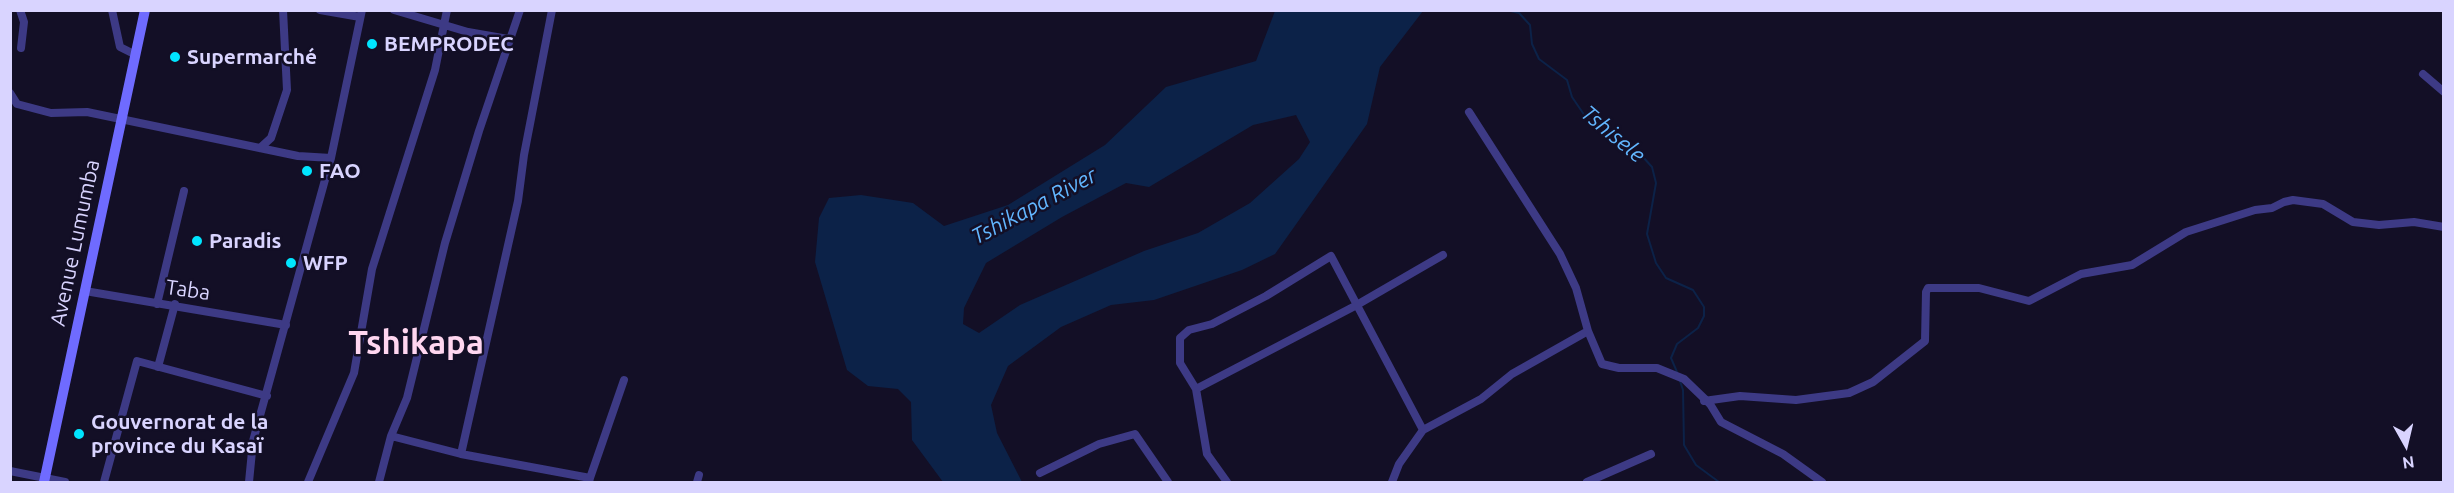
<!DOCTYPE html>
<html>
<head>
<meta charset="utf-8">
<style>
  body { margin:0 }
  #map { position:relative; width:2454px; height:493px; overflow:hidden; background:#130f26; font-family:Ubuntu,sans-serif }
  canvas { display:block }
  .frame { position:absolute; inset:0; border:12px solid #d9d4ff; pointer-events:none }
  .north { position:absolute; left:2376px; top:415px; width:60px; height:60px; -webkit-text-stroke:4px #130f26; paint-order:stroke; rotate:172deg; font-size:16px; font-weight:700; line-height:24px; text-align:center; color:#d9d4ff }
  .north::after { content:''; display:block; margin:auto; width:21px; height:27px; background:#d9d4ff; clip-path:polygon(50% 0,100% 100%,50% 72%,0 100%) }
</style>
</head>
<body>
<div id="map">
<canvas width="2454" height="493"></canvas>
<div class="frame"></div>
<div class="north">N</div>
</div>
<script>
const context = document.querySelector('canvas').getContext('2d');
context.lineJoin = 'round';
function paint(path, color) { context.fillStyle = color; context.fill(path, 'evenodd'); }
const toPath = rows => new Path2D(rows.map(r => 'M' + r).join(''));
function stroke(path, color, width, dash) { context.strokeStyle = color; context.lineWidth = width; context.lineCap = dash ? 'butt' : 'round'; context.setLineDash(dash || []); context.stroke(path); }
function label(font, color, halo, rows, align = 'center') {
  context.font = font + ' Ubuntu,sans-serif'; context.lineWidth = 5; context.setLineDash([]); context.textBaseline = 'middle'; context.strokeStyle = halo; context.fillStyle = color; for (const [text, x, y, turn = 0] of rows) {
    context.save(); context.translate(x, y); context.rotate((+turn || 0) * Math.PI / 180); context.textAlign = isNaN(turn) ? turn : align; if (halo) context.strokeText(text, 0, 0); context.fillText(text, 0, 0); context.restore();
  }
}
paint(toPath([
  [1275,11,1423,11,1380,67,1367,124,1275,254,1242,270,1154,300,1111,305,1061,327,1008,366,991,405,997,433,1022,482,943,482,912,440,911,402,898,389,868,386,847,370,815,262,819,218,829,198,861,195,913,203,944,226,1008,205,1105,145,1166,87,1256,61],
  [1296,115,1310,142,1299,159,1250,203,1198,233,1144,251,1020,305,979,333,963,324,964,308,986,263,1062,217,1126,183,1149,187,1253,125]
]), '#0c2248');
stroke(toPath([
  [1484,10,1499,10],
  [1507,10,1519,13,1530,25,1532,44,1539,59,1567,80,1572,97,1585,116,1634,147,1652,167,1656,183,1647,234,1656,263,1666,278,1693,290,1704,307,1704,316,1698,328,1677,344,1671,358,1677,372],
  [1680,381,1683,390,1684,445,1696,465,1719,482]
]), '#0c2248', 2);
stroke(toPath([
  [20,10,24,22,21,48],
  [112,10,120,47,134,54],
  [320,10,360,17],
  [394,10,468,32,508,39],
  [2423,74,2444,92],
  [10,93,17,104,51,113,87,112,298,156,331,158],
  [1469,112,1560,254,1576,288,1588,331,1602,364,1619,368,1657,368,1684,379,1710,404,1721,422,1783,454,1822,482],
  [260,148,271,138,287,90,283,10],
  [85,291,286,325],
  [157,304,184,191],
  [158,367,175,304],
  [1196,389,1355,306,1443,255],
  [1704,401,1740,396,1796,400,1849,393,1873,382,1925,341,1926,292,1928,288,1979,288,2029,301,2081,274,2132,265,2186,232,2255,210,2272,208,2284,202,2293,200,2323,204,2353,222,2379,225,2414,222,2444,227],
  [391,436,461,454,590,478,589,482],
  [461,454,518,201,524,155,552,10],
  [10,471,65,482],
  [1040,473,1099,444,1135,434,1168,482],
  [590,478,624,380],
  [104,482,137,361,267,396],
  [249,482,253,441,331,158,362,10],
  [308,482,354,373,372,269,435,70,447,10],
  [379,482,391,436,407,398,445,243,479,131,520,10],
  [697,482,699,475],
  [1227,482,1207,454,1196,389,1180,363,1180,338,1189,330,1212,324,1266,296,1331,256,1423,430],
  [1392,482,1399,464,1423,430,1481,399,1512,374,1588,331],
  [1587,482,1651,454]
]), '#3d3a85', 8);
stroke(toPath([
  [44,482,145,10]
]), '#6f6bff', 10);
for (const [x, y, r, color] of [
  [372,44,6,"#00e5ff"],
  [175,57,6,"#00e5ff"],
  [307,171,6,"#00e5ff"],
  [197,241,6,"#00e5ff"],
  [291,263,6,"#00e5ff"],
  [79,434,6,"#00e5ff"]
]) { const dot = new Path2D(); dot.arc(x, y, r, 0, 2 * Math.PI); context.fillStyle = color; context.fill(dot); stroke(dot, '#130f26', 2); }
label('bold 21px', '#d9d4ff', '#130f26', [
  ["BEMPRODEC",384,44],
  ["Supermarché",187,57],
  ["FAO",319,171],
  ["Paradis",209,241],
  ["WFP",303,263],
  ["Gouvernorat de la",91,422],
  ["province du Kasaï",91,446]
], 'left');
label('21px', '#d9d4ff', '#130f26', [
  ["Avenue Lumumba",75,243,-78],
  ["Taba",188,290,8]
]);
label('italic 22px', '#62b6ff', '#130f26', [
  ["Tshisele",1613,134,40],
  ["Tshikapa River",1034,206,-28]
]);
label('bold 33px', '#ffd6f0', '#130f26', [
  ["Tshikapa",416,343]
]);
</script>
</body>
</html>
